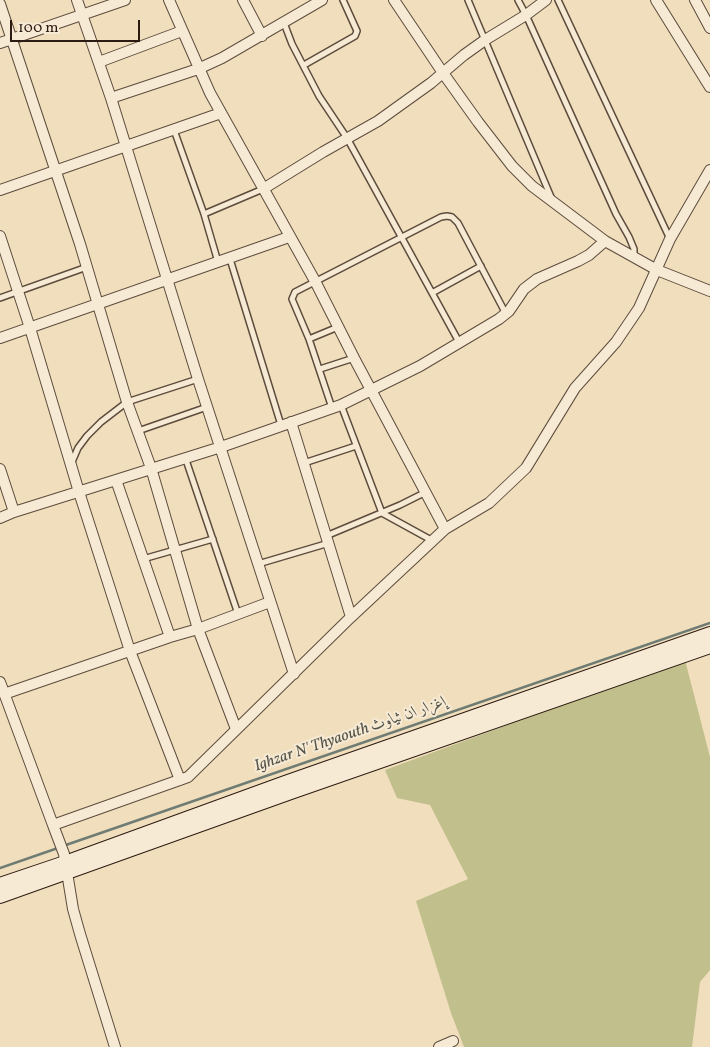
<!DOCTYPE html>
<html>
<head>
<meta charset="utf-8">
<style>
  body { margin:0 }
  #map { position:relative; width:710px; height:1047px; overflow:hidden; background:#f1debd; font-family:Vollkorn,serif }
  canvas { display:block }
  .scale { position:absolute; left:10px; top:20px; width:130px; height:22px; box-sizing:border-box; border:2px solid #2c1b12; border-top:0; padding-left:6px; font-size:15px; line-height:18px; white-space:nowrap; color:#2c1b12; -webkit-text-stroke:4px #f6ead4; paint-order:stroke }
</style>
</head>
<body>
<div id="map">
<canvas width="710" height="1047"></canvas>
<div class="scale">100 m</div>
</div>
<script>
const context = document.querySelector('canvas').getContext('2d');
context.lineJoin = 'round';
function paint(path, color) { context.fillStyle = color; context.fill(path, 'evenodd'); }
const toPath = rows => new Path2D(rows.map(r => 'M' + r).join(''));
function stroke(path, color, width, dash) { context.strokeStyle = color; context.lineWidth = width; context.lineCap = dash ? 'butt' : 'round'; context.setLineDash(dash || []); context.stroke(path); }
function label(font, color, halo, rows, align = 'center') {
  context.font = font + ' Vollkorn,Amiri,serif'; context.lineWidth = 4; context.setLineDash([]); context.textBaseline = 'middle'; context.strokeStyle = halo; context.fillStyle = color; for (const [text, x, y, turn = 0] of rows) {
    context.save(); context.translate(x, y); context.rotate((+turn || 0) * Math.PI / 180); context.textAlign = isNaN(turn) ? turn : align; if (halo) context.strokeText(text, 0, 0); context.fillText(text, 0, 0); context.restore();
  }
}
paint(toPath([
  [685,660,710,757,710,970,700,982,692,1047,464,1047,451,1013,416,901,468,879,430,805,397,798,385,770]
]), '#c1bf8c');
stroke(toPath([
  [63,846,710,623],
  [0,868,58,848]
]), '#6f7c73', 2.5);
const lane = toPath([
  [468,0,551,197],
  [518,0,526,15,616,214,629,237,634,249,634,256],
  [558,0,670,239],
  [284,23,292,44,319,96,347,138,459,342],
  [304,65,355,36,357,31,343,0],
  [174,130,204,214],
  [230,259,281,425],
  [218,262,204,214,263,189],
  [432,293,481,266],
  [0,298,87,267],
  [309,339,292,299,295,292,441,217,447,216,452,217,458,223,506,314],
  [320,369,354,358],
  [341,405,382,513,433,541],
  [332,408,309,339,338,327],
  [138,431,207,407],
  [185,457,238,614],
  [72,462,78,448,87,436,101,422,127,402,198,379],
  [304,463,356,446],
  [326,536,400,505,426,492],
  [143,559,213,539],
  [258,564,329,543]
]);
const street = toPath([
  [77,0,111,98,198,379,294,674],
  [169,0,210,93,315,281,354,358,445,529,489,503,526,468,575,388,616,342,639,308,670,239,710,170],
  [243,0,262,36],
  [394,0,443,73,478,122,512,166,532,186,605,241,657,270,710,291],
  [656,0,710,87],
  [695,0,710,28],
  [0,4,80,244,127,402,151,468,198,629,236,729],
  [0,43,125,0],
  [99,62,182,31],
  [111,98,198,69,222,58,322,0],
  [263,189,323,152,378,121,431,83,464,55,485,40,526,15,546,0],
  [0,190,221,113],
  [0,236,30,328,79,492,130,651,180,780],
  [0,338,289,237],
  [291,422,351,617],
  [0,469,14,512],
  [116,480,170,637],
  [0,518,14,512,221,447,341,405,420,366,499,319,509,311,524,289,537,279,578,261,589,255,605,241],
  [0,682,53,825,188,777,351,617,445,529],
  [4,694,170,637,198,629,270,602],
  [53,825,64,854,73,909,80,934,115,1047],
  [439,1047,453,1041]
]);
const secondary = toPath([
  [0,885,65,863,285,783,710,634],
  [0,896,291,792,710,646]
]);
stroke(lane, '#5d4c3d', 8);
stroke(street, '#5d4c3d', 12);
stroke(secondary, '#2c1b12', 16);
stroke(lane, '#f6ead4', 5);
stroke(street, '#f6ead4', 10);
stroke(secondary, '#f6ead4', 14);
label('italic 16px', '#53534a', '#f6ead4', [
  ["Ighzar N' Thyaouth إغزار ان ثياوث",351,735,-19]
]);
</script>
</body>
</html>
